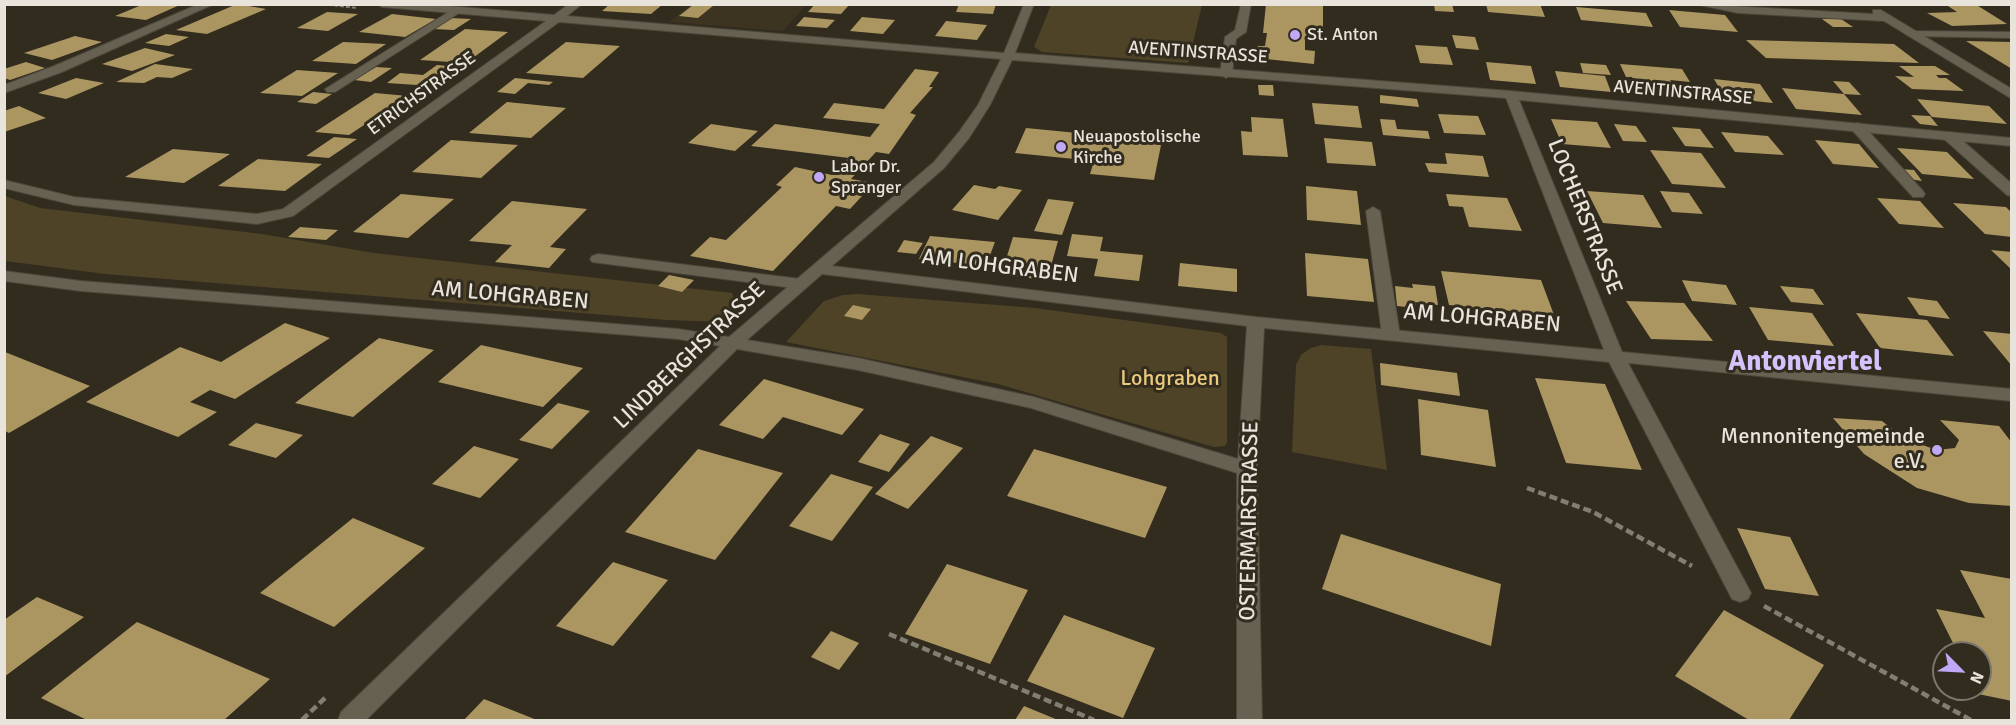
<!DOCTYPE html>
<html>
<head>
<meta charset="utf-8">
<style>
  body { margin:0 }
  #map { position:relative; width:2016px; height:725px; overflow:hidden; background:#322c1f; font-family:Signika,sans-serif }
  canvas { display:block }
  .frame { position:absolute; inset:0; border:6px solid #e8e4dc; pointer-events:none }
  .north { position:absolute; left:1932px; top:641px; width:60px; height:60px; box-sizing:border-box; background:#322c1f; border:2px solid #7b766b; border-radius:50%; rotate:114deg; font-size:16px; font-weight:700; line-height:24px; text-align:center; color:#e8e4dc }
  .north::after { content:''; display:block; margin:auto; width:21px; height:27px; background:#c0a8f4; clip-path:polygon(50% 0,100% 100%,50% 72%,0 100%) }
</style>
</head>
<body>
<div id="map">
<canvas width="2016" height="725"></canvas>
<div class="frame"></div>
<div class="north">N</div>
</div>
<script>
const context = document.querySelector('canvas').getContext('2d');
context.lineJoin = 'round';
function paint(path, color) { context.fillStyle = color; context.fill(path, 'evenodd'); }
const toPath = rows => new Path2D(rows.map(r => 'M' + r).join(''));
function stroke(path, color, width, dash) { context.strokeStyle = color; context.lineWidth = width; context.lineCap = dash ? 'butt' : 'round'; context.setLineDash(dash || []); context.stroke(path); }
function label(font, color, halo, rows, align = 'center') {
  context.font = font + ' Signika,sans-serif'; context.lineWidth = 6; context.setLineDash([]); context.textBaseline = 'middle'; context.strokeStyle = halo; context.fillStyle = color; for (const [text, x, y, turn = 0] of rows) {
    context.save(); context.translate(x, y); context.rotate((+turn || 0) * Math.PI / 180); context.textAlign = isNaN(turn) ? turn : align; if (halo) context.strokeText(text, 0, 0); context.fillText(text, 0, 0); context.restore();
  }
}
paint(toPath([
  [690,5,806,5,783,31,669,22]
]), '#3c3320');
paint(toPath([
  [1051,5,1051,4,1202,5,1188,63,1042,52,1034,47],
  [5,196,40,208,262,234,374,253,732,293,738,309,723,322,667,320,105,274,5,261],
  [858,294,1035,308,1221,333,1227,337,1227,442,1225,446,1214,447,998,384,786,342,824,301,843,295],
  [1321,345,1371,349,1387,470,1292,452,1296,365,1301,355,1311,348]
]), '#4e4327');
paint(toPath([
  [144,4,182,4,146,20,115,16],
  [237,4,266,9,207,34,176,30],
  [610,4,663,4,651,14,602,11],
  [815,4,850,4,841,14,808,12],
  [959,4,996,4,993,14,956,12],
  [1266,4,1323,4,1323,38,1305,36,1305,50,1315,51,1314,64,1256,58,1258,46,1265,46,1267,33,1263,33],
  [1434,4,1452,4,1454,12,1435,11],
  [1486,4,1540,4,1545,17,1488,12],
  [1945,4,1975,4,2007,24,1952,26,1927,13,1957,12],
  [693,5,714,5,698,18,679,16],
  [1576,7,1646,13,1653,27,1581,20],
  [1669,10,1725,15,1738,32,1680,27],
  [327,12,358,14,328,31,297,28],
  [392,14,436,19,405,37,359,32],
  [804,17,835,20,827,28,796,26],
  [862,17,895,20,883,34,850,31],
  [450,18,471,19,454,30,433,29],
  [1822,19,1841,19,1853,27,1833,27],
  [946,21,987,25,977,40,935,36],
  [465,29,508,32,466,63,420,60],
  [166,34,189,37,169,46,145,43],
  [1452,35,1475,37,1479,50,1456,48],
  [75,36,102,42,52,60,24,53],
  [1746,40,1894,44,1919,63,1766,58],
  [1966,41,2012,42,2012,69],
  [343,42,386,44,356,64,312,61],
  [566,42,620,46,583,78,526,73],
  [1415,45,1447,47,1453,65,1420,63],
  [145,48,175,55,132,71,102,64],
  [26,62,45,68,10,80,4,78,4,69],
  [1486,62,1531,66,1536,84,1490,80],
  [1580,63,1606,65,1611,75,1583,73],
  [155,64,193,69,172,78,157,77,144,83,116,82],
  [1620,64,1682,69,1690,82,1670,80,1681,97,1642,95,1632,77,1626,77],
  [437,65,459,67,432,86,387,83,400,73,423,75],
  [1899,66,1935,66,1950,75,1936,75,1939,78,1946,78,1964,91,1912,89,1895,76,1914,77],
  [376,67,392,68,371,82,354,80],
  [915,69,939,72,929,87,933,87,910,113,916,115,889,154,876,152,851,179,874,183,850,209,836,206,773,271,690,256,710,237,726,240,782,187,776,185,795,167,832,175,849,158,751,146,775,124,870,137,880,124,823,118,834,103,884,109],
  [297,70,338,73,302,96,260,93],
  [1555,71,1605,76,1611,92,1560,87],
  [76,78,104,83,66,99,38,93],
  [515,78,553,82,549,85,528,83,515,94,497,92],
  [1714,79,1760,84,1773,103,1725,98],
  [1833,81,1849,82,1861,95,1844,94,1862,115,1796,109,1782,88,1844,94],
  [1258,85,1273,85,1274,96,1259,95],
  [313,92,332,94,316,104,297,102],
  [375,93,408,96,349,135,315,132],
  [1380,95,1417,99,1419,107,1380,103],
  [1917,99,1989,106,2007,124,1932,117],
  [507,102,566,108,531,138,469,133],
  [1312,103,1358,106,1362,128,1315,124],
  [19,106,46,118,4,132,4,111],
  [1438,114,1478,116,1486,135,1444,133],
  [1911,115,1930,116,1938,126,1920,124],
  [1251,117,1283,119,1288,157,1243,155,1241,131,1252,132],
  [1380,119,1395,120,1397,129,1428,131,1430,139,1383,135],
  [1551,119,1597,122,1611,148,1562,144],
  [711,124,758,131,735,151,688,143],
  [1614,124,1636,126,1647,142,1623,141],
  [1672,127,1700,129,1714,148,1685,146],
  [1026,128,1108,136,1107,140,1161,145,1154,180,1090,174,1094,161,1015,153],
  [1721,132,1768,136,1784,155,1735,152],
  [334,137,357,139,329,158,306,156],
  [1324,138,1372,142,1376,166,1327,163],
  [451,140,518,145,481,178,412,172],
  [1815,140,1859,144,1879,168,1833,164],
  [1897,148,1947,152,1974,179,1922,174],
  [173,149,230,154,184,183,125,177],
  [1650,150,1701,153,1726,188,1672,184],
  [1445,153,1483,156,1489,177,1429,172,1425,163,1447,164],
  [258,159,322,164,285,191,218,186],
  [1900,169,1914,170,1922,181,1909,179],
  [974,185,995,189,999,186,1022,190,998,220,952,210],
  [1306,186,1357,191,1361,225,1307,220],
  [1587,191,1643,195,1662,228,1603,223],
  [1660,191,1689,193,1703,214,1672,212],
  [401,194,454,199,408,238,353,232],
  [1446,194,1507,198,1522,231,1469,227,1463,207,1449,206],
  [1877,198,1920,201,1944,228,1899,224],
  [1048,199,1074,202,1062,235,1034,231],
  [512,201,587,209,550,247,566,249,549,268,495,262,512,245,469,241],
  [1953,203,2006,207,2012,213,2012,237,1985,234],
  [300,227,338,230,326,240,288,237],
  [1072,234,1103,237,1100,251,1143,255,1139,281,1094,276,1098,259,1067,256],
  [930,236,995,242,986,266,919,259],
  [1013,237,1058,241,1047,280,1001,275],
  [904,240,923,243,916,254,897,252],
  [1991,250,2012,252,2012,270],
  [1305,253,1368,259,1374,302,1307,296],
  [1180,263,1237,269,1237,292,1178,286],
  [1441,271,1541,280,1554,315,1449,305],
  [669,275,694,280,682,292,658,286],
  [1682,280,1726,285,1737,305,1692,301],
  [1412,284,1435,286,1438,305,1415,302,1416,308,1397,306,1395,286,1413,288],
  [1780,286,1813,289,1824,305,1791,302],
  [1907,297,1937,301,1950,319,1919,315],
  [1626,301,1684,303,1713,341,1651,339],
  [853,305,871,309,862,320,844,316],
  [1749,307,1812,313,1834,346,1768,340],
  [1856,313,1927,320,1954,356,1880,348],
  [285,323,330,338,235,399,210,390,190,402,217,412,178,437,86,402,180,347,221,362],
  [1983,331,2012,334,2012,366],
  [379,338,434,350,353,417,295,403],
  [481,345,583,368,543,407,438,382],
  [5,352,90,386,9,433,5,431],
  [1380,363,1457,373,1460,396,1381,385],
  [1535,378,1605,384,1642,470,1566,463],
  [764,379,864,409,842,435,783,417,763,439,719,425],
  [1418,399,1488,410,1496,467,1421,455],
  [558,403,590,411,552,449,519,440],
  [1833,418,1882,421,1905,439,1937,450,1955,448,1959,440,1940,420,1999,426,2012,443,2012,506,1969,503,1917,488,1864,454],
  [256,423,303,435,276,458,228,445],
  [880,434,910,444,889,472,858,462],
  [931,436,963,448,908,509,875,494],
  [474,446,519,459,480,498,432,484],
  [698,449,783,473,715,560,625,532],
  [1034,449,1167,487,1145,538,1007,496],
  [831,474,873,487,832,541,789,526],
  [353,518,425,548,334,627,260,593],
  [1737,528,1790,537,1819,596,1765,589],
  [1341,534,1501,584,1491,646,1322,589],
  [613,562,668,580,613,646,556,626],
  [947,564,1028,590,990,664,905,634],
  [1960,570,2012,579,2012,701,1978,694,1976,689,1980,689,1980,653,1958,653,1936,609,1985,618],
  [37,597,84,617,4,677,4,620],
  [1724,610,1824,665,1789,720,1749,720,1675,676],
  [1064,615,1155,648,1123,718,1027,681],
  [137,622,270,679,224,720,87,720,41,698],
  [831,631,859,643,839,670,811,657],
  [484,699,537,720,464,720],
  [1024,706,1058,720,1015,720]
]), '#ab9662');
const lane = toPath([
  [1241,4,1251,4,1246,32,1236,39,1232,74,1226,78,1220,74,1225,37,1235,30,1241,4],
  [455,8,460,11,459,13,335,92,327,92,325,89,455,8],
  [1912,31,2012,32,2012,38,1908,36,1908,32,1912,31],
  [1857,123,1862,124,1923,191,1925,194,1923,197,1913,197,1852,130,1850,127,1857,123],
  [1949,132,1954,133,2012,184,2012,196,2007,195,1944,139,1942,136,1949,132],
  [1373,207,1380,211,1400,335,1397,339,1391,340,1385,339,1382,335,1366,211,1373,207],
  [598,254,801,279,809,284,801,289,592,262,590,259,592,256,598,254]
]);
const street = toPath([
  [199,4,214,4,62,72,4,93,4,85,54,66,199,4],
  [377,4,426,4,554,15,569,4,582,4,567,16,1004,53,1024,4,1034,4,1015,53,1511,91,2012,138,2012,146,1519,100,1622,352,2012,389,2012,401,1628,363,1751,593,1748,599,1740,602,1732,599,1609,362,1264,328,1257,469,1262,720,1237,720,1237,473,1031,408,858,370,737,349,366,720,338,720,341,712,720,346,678,339,81,291,4,281,4,271,81,281,678,329,729,337,934,162,959,132,978,105,1001,59,559,22,293,216,257,224,74,205,4,188,4,180,74,197,257,214,283,209,546,21,382,7,377,4],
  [1012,60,1506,98,1604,350,1256,317,832,266,944,168,969,138,990,105,1012,60],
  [822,274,1247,326,1238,459,1034,397,858,358,747,340,822,274],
  [1695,4,1873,14,1873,10,1881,10,2012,89,2012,99,1884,21,1738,13,1695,4]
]);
stroke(lane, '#4b473b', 2);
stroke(street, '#4b473b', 2);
stroke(toPath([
  [322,4,357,8]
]), '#837e73', 2, [4, 2]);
stroke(toPath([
  [1527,488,1593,512,1692,566],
  [1764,606,1971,720],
  [889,634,1094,720],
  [302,720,325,698]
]), '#837e73', 4.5, [8, 4]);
paint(lane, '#676152');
paint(street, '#676152');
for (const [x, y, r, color] of [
  [1295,35,6,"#c0a8f4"],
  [1061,147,6,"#c0a8f4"],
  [819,177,6,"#c0a8f4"],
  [1937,450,6,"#c0a8f4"]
]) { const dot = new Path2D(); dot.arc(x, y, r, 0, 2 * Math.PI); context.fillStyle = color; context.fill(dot); stroke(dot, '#322c1f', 2); }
label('18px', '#e8e4dc', '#322c1f', [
  ["St. Anton",1307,35],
  ["Neuapostolische",1073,137],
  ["Kirche",1073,158],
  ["Labor Dr.",831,167],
  ["Spranger",831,188]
], 'left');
label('18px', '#e8e4dc', '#322c1f', [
  ["AVENTINSTRASSE",1198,53,4],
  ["AVENTINSTRASSE",1683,93,5],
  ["ETRICHSTRASSE",422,94,-36]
]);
label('22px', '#e8e4dc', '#322c1f', [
  ["LOCHERSTRASSE",1584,217,68],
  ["AM LOHGRABEN",1000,267,7],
  ["AM LOHGRABEN",510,296,5],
  ["AM LOHGRABEN",1482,319,5],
  ["LINDBERGHSTRASSE",690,356,-44],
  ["OSTERMAIRSTRASSE",1250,521,-89]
]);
label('22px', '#eaca7c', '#322c1f', [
  ["Lohgraben",1170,379]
]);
label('22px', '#e8e4dc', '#322c1f', [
  ["Mennonitengemeinde",1925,437],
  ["e.V.",1925,462]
], 'right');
label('bold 28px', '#d3c3fc', '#322c1f', [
  ["Antonviertel",1805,363]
]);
</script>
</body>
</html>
